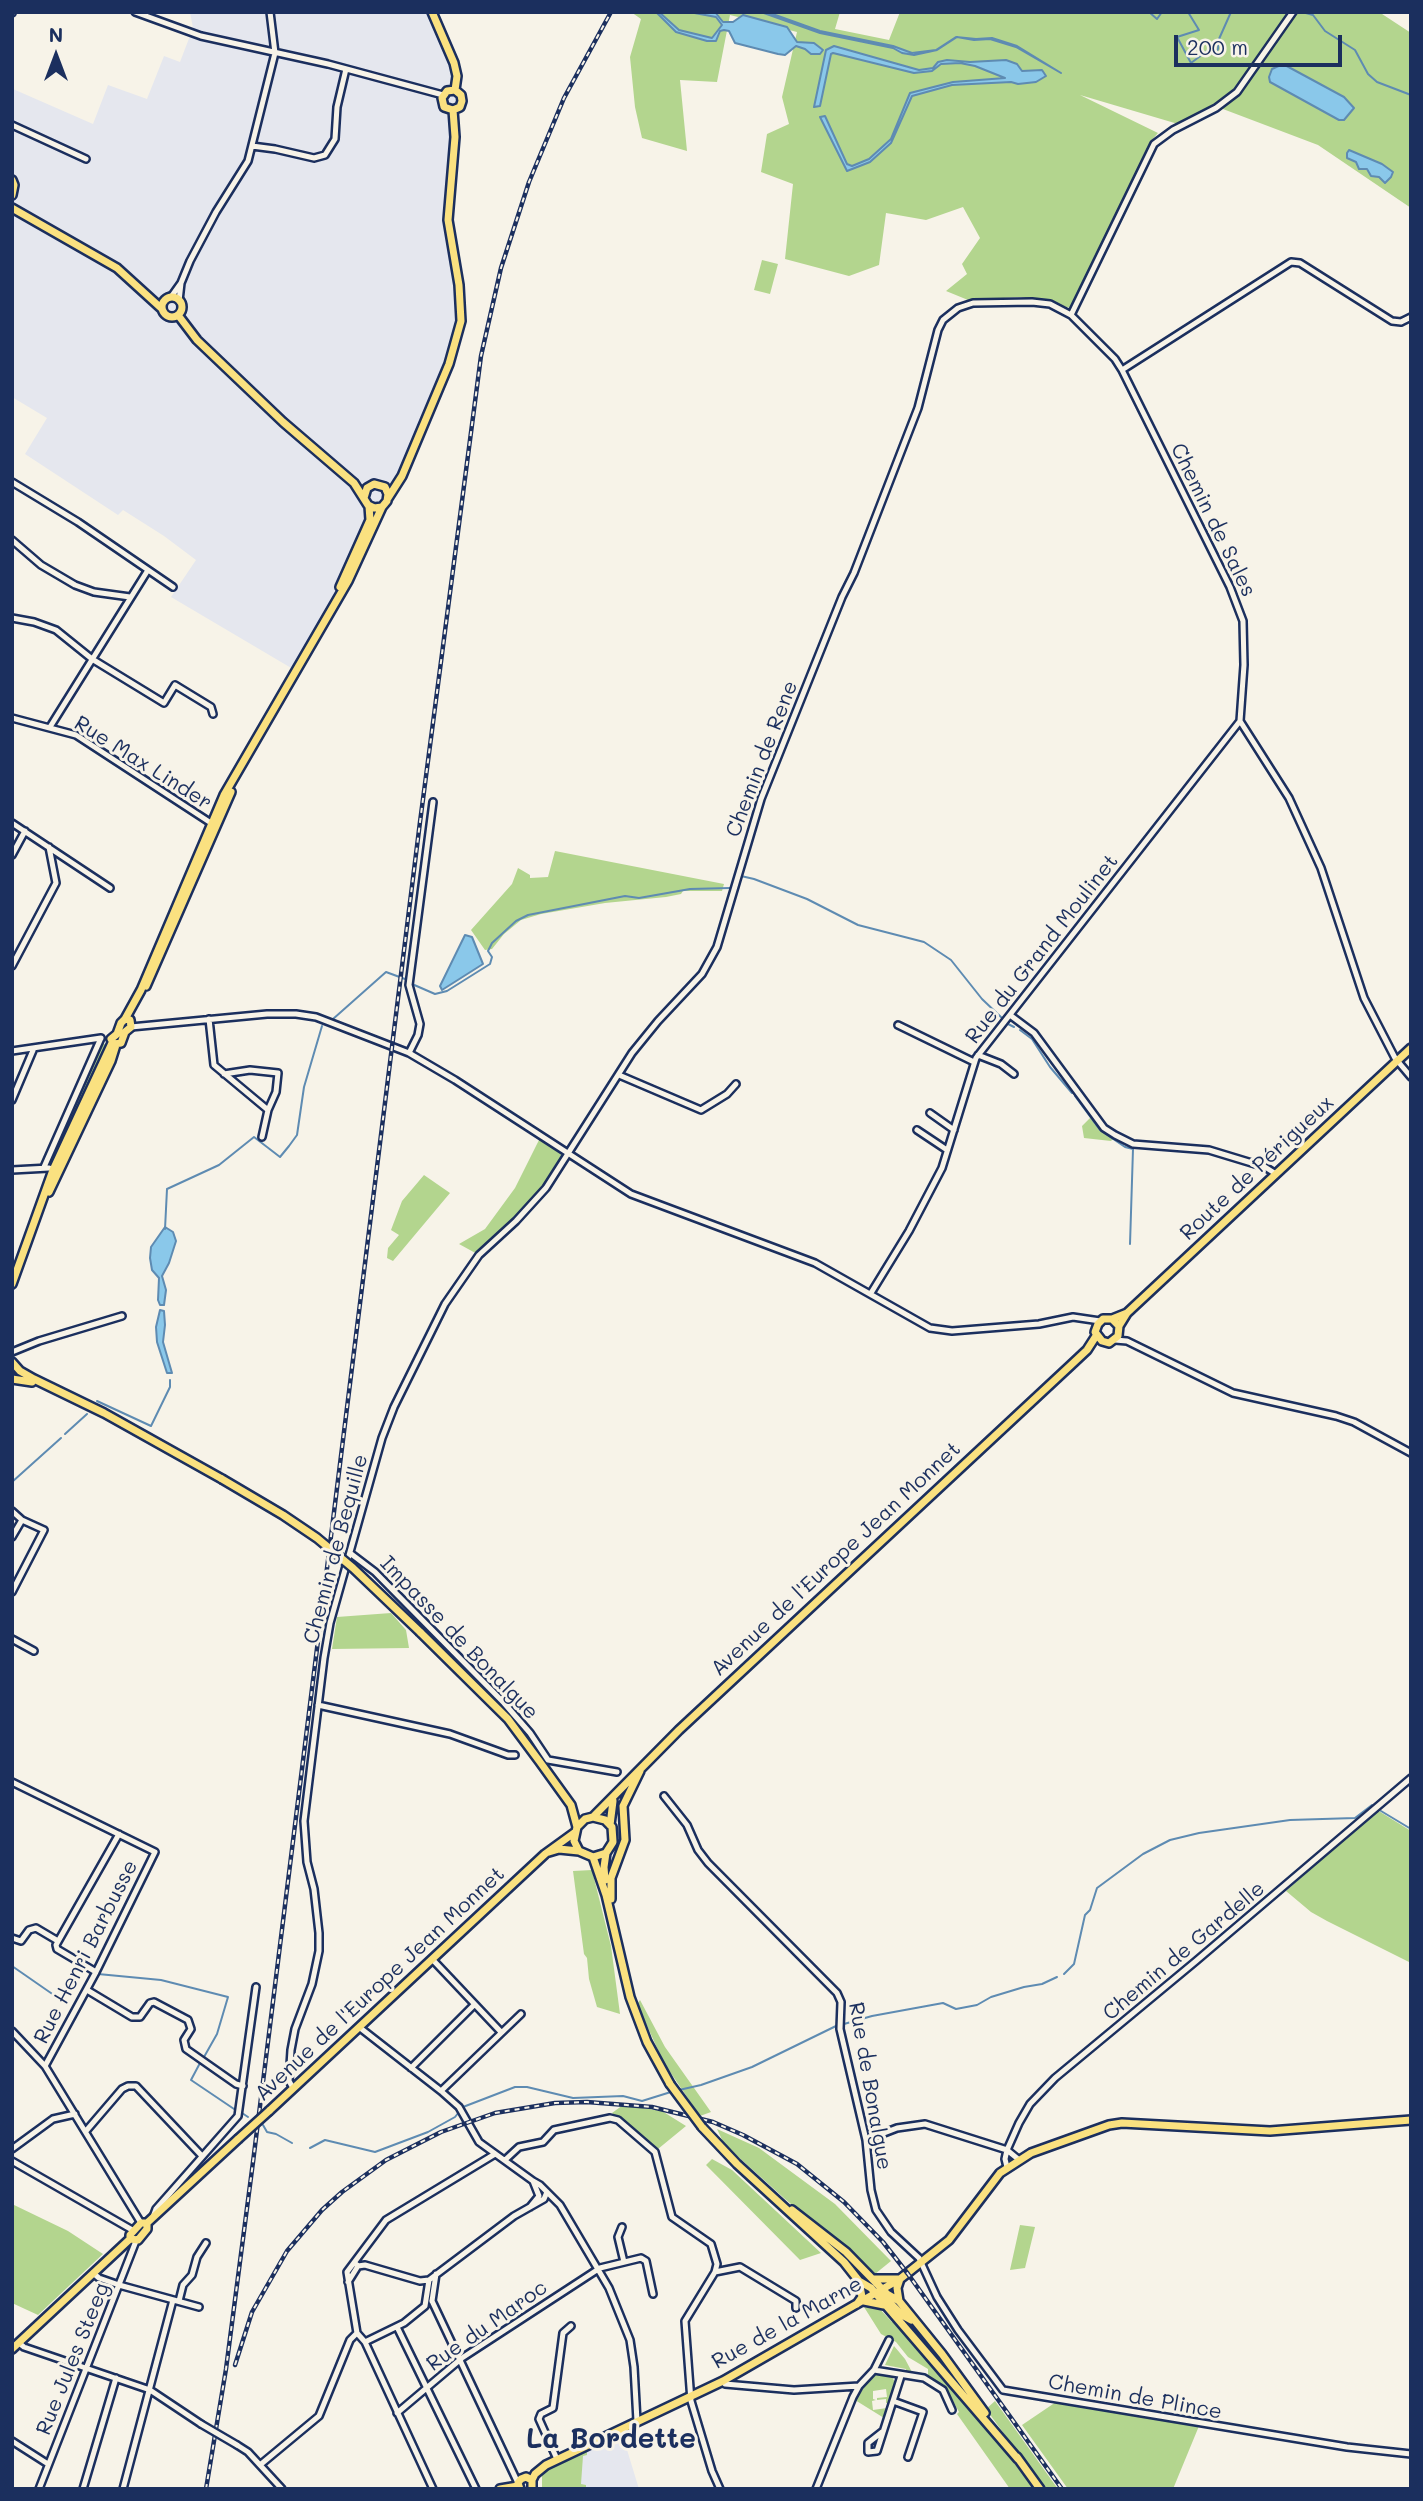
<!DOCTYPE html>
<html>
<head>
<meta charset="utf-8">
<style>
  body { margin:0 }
  #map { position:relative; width:1423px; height:2501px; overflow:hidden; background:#f7f3e8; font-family:Mali,sans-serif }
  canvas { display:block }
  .frame { position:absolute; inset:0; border:14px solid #1b2f5e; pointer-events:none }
  .north { position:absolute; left:21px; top:21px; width:70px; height:70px; -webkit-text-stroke:5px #f7f3e8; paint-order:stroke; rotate:0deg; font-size:19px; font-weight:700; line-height:28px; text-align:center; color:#1b2f5e }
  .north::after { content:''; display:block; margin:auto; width:24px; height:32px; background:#1b2f5e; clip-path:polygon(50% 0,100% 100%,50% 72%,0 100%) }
  .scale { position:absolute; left:1174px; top:35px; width:168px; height:32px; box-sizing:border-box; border:4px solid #1b2f5e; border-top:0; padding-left:9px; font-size:21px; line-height:24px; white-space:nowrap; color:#1b2f5e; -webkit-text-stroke:5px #f7f3e8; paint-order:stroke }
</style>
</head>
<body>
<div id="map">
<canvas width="1423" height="2501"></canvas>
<div class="frame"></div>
<div class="north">N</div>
<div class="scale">200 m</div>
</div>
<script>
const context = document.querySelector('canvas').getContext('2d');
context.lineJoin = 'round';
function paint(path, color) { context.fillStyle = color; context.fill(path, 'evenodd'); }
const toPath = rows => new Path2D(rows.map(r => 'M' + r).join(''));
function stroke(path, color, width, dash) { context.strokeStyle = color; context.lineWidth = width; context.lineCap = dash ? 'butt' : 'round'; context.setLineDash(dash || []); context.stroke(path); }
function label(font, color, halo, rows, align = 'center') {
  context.font = font + ' Mali,sans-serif'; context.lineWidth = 6; context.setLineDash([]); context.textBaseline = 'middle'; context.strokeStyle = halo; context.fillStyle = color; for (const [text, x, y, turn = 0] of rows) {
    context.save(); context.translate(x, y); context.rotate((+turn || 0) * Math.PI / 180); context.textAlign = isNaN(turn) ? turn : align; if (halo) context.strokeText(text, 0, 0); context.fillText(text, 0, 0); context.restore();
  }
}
paint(toPath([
  [190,12,433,12,456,67,454,154,448,220,463,333,387,498,298,672,171,597,196,560,164,536,123,510,118,515,25,454,47,418,12,397,13,89,93,124,108,85,147,99,164,56,180,62,193,28],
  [624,2440,639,2489,542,2489,542,2473,608,2441]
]), '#e5e7ee');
paint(toPath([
  [631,12,840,12,835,29,889,40,900,12,1379,12,1411,33,1411,208,1318,145,1215,106,1178,124,1080,95,1158,133,1151,141,1071,308,1021,297,968,300,946,291,967,274,962,264,980,238,963,207,926,220,886,213,879,265,849,276,785,259,793,184,761,172,767,134,789,124,782,97,797,32,730,15,717,82,680,80,687,151,642,138,635,107,630,57,641,19],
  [762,260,778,264,770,294,754,290],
  [555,851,724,884,722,891,683,891,681,894,666,897,605,903,541,914,521,920,504,934,492,949,485,950,471,930,512,884,518,868,530,875,530,878,548,877],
  [103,1043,107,1046,52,1163,51,1162],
  [1091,1117,1115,1137,1111,1141,1084,1138,1082,1126],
  [540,1138,563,1156,546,1188,479,1255,459,1244,485,1229,515,1188],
  [424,1175,450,1193,393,1261,387,1258,388,1248,399,1235,391,1230,402,1201],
  [391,1613,406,1630,409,1648,332,1649,337,1617],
  [1377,1810,1411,1831,1411,1963,1327,1921,1311,1912,1286,1891],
  [592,1870,611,1946,620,2014,597,2007,589,1979,587,1958,584,1954,573,1871],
  [640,2000,665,2047,711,2112,700,2116,664,2063,637,2004],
  [623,2105,662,2111,686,2126,658,2149,612,2113],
  [717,2129,759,2148,835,2204,891,2261,875,2274,785,2199,724,2144],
  [712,2159,732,2170,821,2253,800,2260,706,2165],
  [12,2204,68,2231,103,2254,38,2315,12,2303],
  [1020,2225,1035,2227,1025,2268,1010,2270],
  [864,2307,876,2309,878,2307,892,2322,897,2321,968,2403,966,2405,998,2441,1034,2489,1010,2489,957,2414,959,2412,944,2385,928,2376,928,2369,908,2357,896,2342,881,2334],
  [894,2346,905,2359,913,2374,906,2374,906,2369,885,2365],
  [874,2374,892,2377,896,2384,889,2403,886,2403,886,2399,877,2400,877,2398,887,2397,886,2389,873,2391,873,2399,876,2400,872,2401,873,2410,887,2408,884,2418,855,2400],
  [995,2401,1058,2489,1044,2489,986,2409],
  [1056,2402,1199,2426,1173,2489,1068,2489,1022,2425],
  [587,2451,587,2455,583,2456,581,2484,586,2485,586,2489,542,2489,542,2473]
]), '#b3d58e');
const water = toPath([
  [656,12,659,12,679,30,712,38,722,25,716,17,689,12,715,12,723,22,733,22,743,15,787,27,797,42,814,43,823,50,820,54,811,54,805,49,796,46,785,55,778,54,735,43,729,31,724,30,720,31,716,41,707,41,676,32,656,12],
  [761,12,767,12,820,31,893,46,912,53,936,50,956,37,976,39,992,38,1017,46,1061,73,1016,47,990,39,974,40,957,37,937,50,914,55,902,53,893,48,820,33,761,12],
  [834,46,919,70,933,68,938,62,947,60,970,62,1006,60,1017,64,1022,71,1042,70,1046,76,1036,82,1018,84,1011,82,952,85,912,96,891,143,870,162,847,171,820,117,825,116,847,164,852,166,869,159,891,139,910,93,953,82,1005,78,975,66,960,63,941,64,932,71,914,73,833,53,831,54,820,106,814,107,826,50,834,46],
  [1283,64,1344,97,1354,108,1344,120,1339,120,1270,82,1269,77,1272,69,1283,64],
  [1349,150,1382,164,1393,172,1391,177,1385,183,1379,177,1371,176,1367,169,1359,169,1356,162,1347,158,1347,153,1349,150],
  [465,935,472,937,483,964,442,990,440,986,465,935],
  [165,1227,173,1232,176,1241,169,1263,162,1276,166,1290,164,1305,160,1305,158,1300,159,1278,152,1270,150,1258,151,1247,165,1227],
  [160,1310,164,1311,165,1325,163,1342,172,1373,167,1373,157,1342,156,1327,160,1310]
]);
paint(water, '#8ac8ea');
stroke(water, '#5e8bb2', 2);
stroke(toPath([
  [1149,12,1157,19,1162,12],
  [1188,12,1199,30,1177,37,1191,63,1207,51,1216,52,1218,49,1219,39,1231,12],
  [1302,12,1313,15,1325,31,1355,50,1368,74,1377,82,1411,95],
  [738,889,741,876,754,879,807,899,858,925,924,942,951,960,982,999,1003,1019],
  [412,984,435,994,447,991,490,964,492,957,488,951,492,943,516,921,528,915,625,896,639,898,690,889,730,888],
  [333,1019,386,972,405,979],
  [1006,1023,1014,1027],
  [1020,1030,1032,1039,1050,1067,1072,1093],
  [1075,1096,1100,1130,1125,1147,1133,1149,1130,1244],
  [165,1229,167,1189,219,1165,254,1137,280,1157,289,1146,297,1135,304,1087,322,1026],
  [97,1401,151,1426,170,1387,170,1380],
  [65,1434,87,1414],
  [12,1482,61,1438],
  [1381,1811,1411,1829],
  [12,1966,61,2000],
  [98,1974,161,1980,228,1997,217,2034,204,2057],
  [1064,1974,1074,1964,1085,1915,1090,1910,1097,1888,1143,1854,1170,1840,1199,1833,1290,1820,1355,1818,1372,1805],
  [844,2024,872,2016,943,2003,956,2009,977,2005,991,1997,1024,1987,1042,1984,1057,1977],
  [200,2063,191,2080,237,2111],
  [679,2090,701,2085,752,2067,836,2026],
  [463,2107,515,2087,527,2087,573,2098,623,2096,642,2101,674,2091],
  [242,2113,248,2117],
  [263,2125,267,2132,276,2134,292,2143],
  [310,2148,325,2140,375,2152,428,2132,455,2117,459,2112]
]), '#5e8bb2', 2);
const minor = toPath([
  [135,12,201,36,328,64,443,95],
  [12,13,12,12],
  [12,125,86,159],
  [252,146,275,149,314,158,325,155,335,139,337,107,346,69],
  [171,297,181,283],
  [179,301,181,283,190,261,216,212,248,161,275,53,270,12],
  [1071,315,1154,144,1173,130,1216,108,1237,92,1293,12],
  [1122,370,1291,262,1300,263,1392,321,1401,322,1411,317],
  [12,482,78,522,173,587],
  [12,540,41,565,75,585,94,592,130,597],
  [12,618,34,622,56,630,92,659,164,703,175,685,211,707,213,714],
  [12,718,76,735,214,825],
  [50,727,148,570],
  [12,823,110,888],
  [12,855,25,831],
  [12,966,56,883,49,847],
  [1010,1015,1034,1033,1104,1128,1115,1135,1133,1144,1209,1150,1265,1167,1276,1174],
  [209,1019,214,1065,268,1110,262,1137],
  [898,1025,974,1062],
  [131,1027,267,1014,296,1014,316,1017,409,1053,455,1080,631,1194,815,1263,930,1328,952,1331,1039,1324,1073,1317,1100,1321],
  [12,1051,101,1038],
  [409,1053,418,1035,420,1024,409,985,433,802],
  [978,1055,1001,1064,1014,1074],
  [224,1074,250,1070,278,1073,276,1092,268,1110],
  [619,1075,701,1110,727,1094,736,1084],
  [12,1100,34,1048],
  [930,1113,954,1130],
  [917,1130,947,1150],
  [44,1167,101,1038],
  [12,1170,49,1168],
  [871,1293,909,1231,942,1168,976,1058,1240,721],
  [1115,1340,1127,1341,1233,1393,1336,1416,1354,1422,1411,1453],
  [12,1352,39,1341,122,1316],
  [12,1511,22,1520,12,1537],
  [350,1553,375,1572,504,1703,530,1733,548,1760,617,1772],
  [12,1592,44,1530,22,1520],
  [12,1639,34,1651],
  [318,1705,450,1734,508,1755,515,1755],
  [12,1782,155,1852,96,1972,45,2066],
  [664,1796,687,1825,698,1850,708,1863,837,1993,841,2002,840,2029,866,2140,871,2190,876,2210,891,2232,919,2258,937,2297,958,2330,1003,2390,1347,2447,1411,2454],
  [12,1938,21,1941,29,1930,36,1928,58,1941],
  [432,1959,501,2032],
  [96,1972,57,1949,56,1945,119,1834],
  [87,1990,132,2017,140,2017,150,2003,154,2002,188,2020,191,2029,184,2040,186,2049,236,2084,243,2086],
  [359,2027,441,2091,459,2107,479,2142,533,2181],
  [12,2031,45,2066,141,2223],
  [411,2068,474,2005],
  [293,2088,289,2081,291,2050,295,2029,312,1984,319,1951,319,1933,314,1889,307,1862,304,1821,324,1658,330,1623,382,1438,394,1407,445,1304,479,1255,516,1221,546,1188,632,1053,658,1021,702,974,717,947,761,799,842,597,854,573,918,408,938,330,943,320,958,308,973,303,1032,302,1050,304,1071,315,1115,359,1122,370,1230,587,1243,621,1244,665,1240,721,1289,798,1321,868,1364,998,1395,1058,1411,1077],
  [441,2091,521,2014],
  [86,2131,122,2089,128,2086,136,2086,202,2156],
  [866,2140,897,2128,925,2124,1007,2150,1018,2159],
  [12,2149,53,2119,75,2114],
  [505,2160,519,2147,543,2142,554,2130,610,2118,618,2120,655,2152,672,2217,711,2244,717,2264,715,2272,685,2321,691,2401,712,2471,720,2489],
  [12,2161,134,2231],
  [1007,2167,1005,2159,1007,2150,1019,2123,1030,2104,1055,2078,1196,1961,1411,1778],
  [530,2207,539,2196,533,2181,540,2185,560,2205,609,2288,630,2340,634,2367,637,2421],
  [153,2217,156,2209,238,2116,256,1987],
  [622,2227,618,2237,624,2262],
  [358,2266,365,2265,420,2281,429,2280],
  [715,2272,740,2267,796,2301,796,2308],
  [93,2273,99,2278,119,2285,199,2307],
  [348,2282,358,2266,356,2264],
  [179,2301,183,2285,192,2275,197,2257,206,2243],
  [432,2301,518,2483],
  [432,2301,436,2274],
  [397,2327,476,2489],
  [365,2342,404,2323,425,2306,429,2280,514,2216,544,2199,547,2192],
  [19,2343,24,2347,150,2390,201,2424],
  [874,2370,924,2378,943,2390,952,2410],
  [723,2381,725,2384,794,2390,859,2386],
  [893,2401,923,2412,908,2457],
  [397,2413,462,2358,600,2268,641,2258,646,2261,653,2294],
  [882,2432,868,2443,868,2452,877,2451,901,2376],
  [12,2441,48,2464],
  [237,2445,248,2452,282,2489],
  [557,2459,539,2419,541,2414,553,2408,563,2333,571,2326],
  [260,2465,319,2416,350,2340,357,2333],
  [39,2489,136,2241],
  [83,2489,116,2378],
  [123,2489,173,2300],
  [433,2489,365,2342,357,2333,347,2272,386,2220,495,2154],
  [816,2489,853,2397,859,2386,874,2370,889,2340]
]);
const major = toPath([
  [432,12,454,63,457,76,455,90],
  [453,110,444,107,442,98,447,91,455,90],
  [453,110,460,107,462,101,461,95,455,90],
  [12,180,14,185,12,195],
  [12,208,117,268,161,308],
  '162 307a10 10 0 1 1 20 0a10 10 0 1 1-20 0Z',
  [178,315,197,340,283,422,354,483,368,505,374,508,382,507,387,501,388,494,385,487,374,484,367,488,364,498],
  [388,498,402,476,449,364,461,321,459,285,448,220,455,137,453,110],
  [340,587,370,520,369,506],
  [146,986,231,792],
  [125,1019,130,1020,131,1027,125,1032,121,1043,114,1044,111,1039,117,1034,121,1023,125,1019,141,990,224,795,348,581,382,507],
  [49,1192,111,1061,116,1045],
  [12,1284,53,1170,112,1043],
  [1112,1319,1119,1326,1118,1336,1109,1343,1102,1341,1095,1332,1098,1324,1103,1319,1112,1319,1127,1313],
  [1119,1326,1127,1313,1411,1048],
  [12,1362,20,1371,34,1379,104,1413,222,1479],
  [12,1379,32,1382],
  [420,1632,508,1719,540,1762,571,1805,577,1827,574,1841,579,1851,593,1857,606,1853],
  [593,1817,679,1730,1071,1365,1087,1350,1096,1336],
  [610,1825,613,1801],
  [577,1827,585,1819,593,1817,605,1820,612,1827,613,1842,606,1853,604,1867,605,1880],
  [549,1852,559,1849,579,1851],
  [593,1857,606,1895,630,1997,647,2042,670,2084],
  [611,1899,611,1878,625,1840,623,1806,640,1771],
  [269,2111,545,1854,574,1833],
  [702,2127,737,2164,844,2262,859,2281,871,2288,1018,2459],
  [792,2210,846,2252,887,2294,899,2301,942,2354,985,2413],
  [147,2223,238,2139],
  [873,2279,900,2279],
  [883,2296,902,2315,911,2320],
  [864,2301,884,2305],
  [899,2301,897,2288,900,2279],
  [857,2304,862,2297,859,2281],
  [12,2349,130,2239,130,2235,141,2223,147,2223,147,2229,138,2240,130,2239],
  [1017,2457,1040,2489],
  [500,2489,518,2486],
  [520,2489,518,2483,521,2479,526,2477,532,2480],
  [532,2489,532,2480,535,2474,546,2465,723,2381,900,2279,949,2240,1000,2173,1031,2153,1109,2125,1122,2123,1270,2131,1411,2120]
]);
stroke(minor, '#1b2f5e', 10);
stroke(major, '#1b2f5e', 12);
stroke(minor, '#f7f3e8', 5);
stroke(major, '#fae180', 7);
const rail = toPath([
  [235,2365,252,2312,287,2251,322,2210,342,2192,386,2160,441,2132,495,2113,555,2103,587,2102,652,2107,713,2122,743,2135,797,2164,844,2202,883,2242,908,2274,1062,2489],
  [206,2489,226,2369,253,2162,420,822,481,356,501,268,529,182,564,98,611,12]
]);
stroke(rail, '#1b2f5e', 4.5);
stroke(rail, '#f7f3e8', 2, [5]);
const minorBridge = toPath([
  [201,2424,237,2445]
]);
const majorBridge = toPath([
  [222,1479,283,1515,317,1538,353,1568,420,1632],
  [670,2084,702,2127],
  [238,2139,269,2111]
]);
stroke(minorBridge, '#1b2f5e', 10, []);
stroke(majorBridge, '#1b2f5e', 12, []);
stroke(minorBridge, '#f7f3e8', 5);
stroke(majorBridge, '#fae180', 7);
label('21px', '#1b2f5e', '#f7f3e8', [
  ["Chemin de Sales",1213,520,64],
  ["Chemin de Rene",762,759,-69],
  ["Rue Max Linder",143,763,32],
  ["Rue du Grand Moulinet",1042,949,-52],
  ["Route de Périgueux",1257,1168,-43],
  ["Chemin de Bequille",336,1549,-75],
  ["Avenue de l'Europe Jean Monnet",836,1559,-43],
  ["Impasse de Bonalgue",459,1638,46],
  ["Chemin de Gardelle",1184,1951,-40],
  ["Rue Henri Barbusse",86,1952,-63],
  ["Avenue de l'Europe Jean Monnet",380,1984,-43],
  ["Rue de Bonalgue",870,2086,80],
  ["Rue de la Marne",787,2323,-29],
  ["Rue du Maroc",487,2326,-35],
  ["Rue Jules Steeg",73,2359,-68],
  ["Chemin de Plince",1135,2397,10]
]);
label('bold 28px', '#1b2f5e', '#f7f3e8', [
  ["La Bordette",611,2439]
]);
</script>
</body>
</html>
